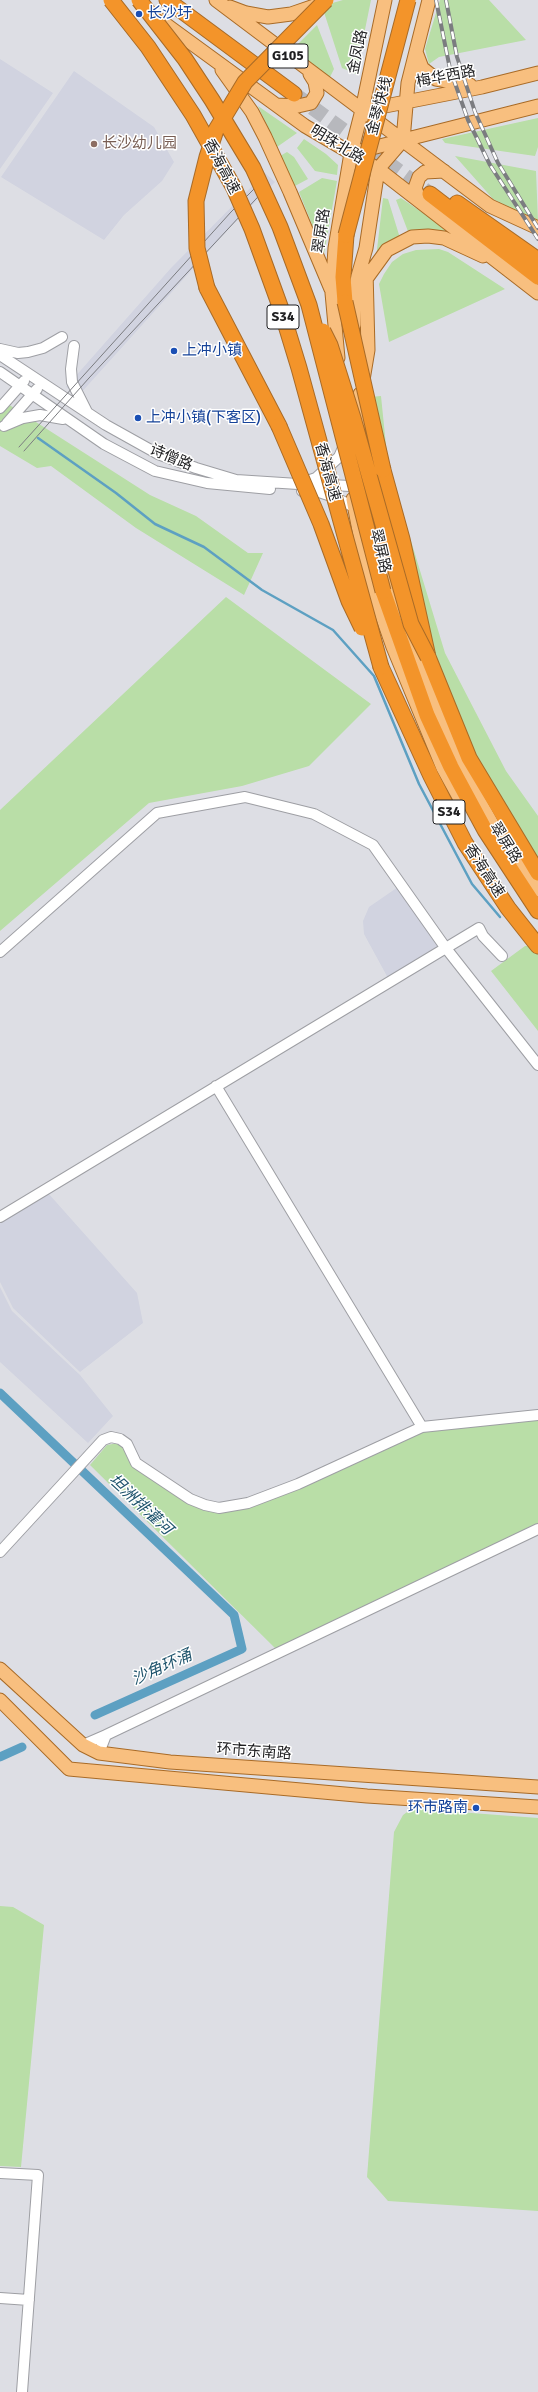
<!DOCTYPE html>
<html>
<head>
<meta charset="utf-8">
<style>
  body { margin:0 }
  canvas { display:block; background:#dddee4 }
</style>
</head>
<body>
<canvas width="538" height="2392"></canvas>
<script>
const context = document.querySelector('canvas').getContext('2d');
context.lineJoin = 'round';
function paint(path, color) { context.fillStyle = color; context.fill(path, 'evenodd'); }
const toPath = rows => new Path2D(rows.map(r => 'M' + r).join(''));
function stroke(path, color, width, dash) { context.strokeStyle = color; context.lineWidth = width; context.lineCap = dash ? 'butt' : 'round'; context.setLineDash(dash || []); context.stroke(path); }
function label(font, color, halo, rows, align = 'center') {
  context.font = font + ' Signika,"Noto Sans SC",sans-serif'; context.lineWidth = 3; context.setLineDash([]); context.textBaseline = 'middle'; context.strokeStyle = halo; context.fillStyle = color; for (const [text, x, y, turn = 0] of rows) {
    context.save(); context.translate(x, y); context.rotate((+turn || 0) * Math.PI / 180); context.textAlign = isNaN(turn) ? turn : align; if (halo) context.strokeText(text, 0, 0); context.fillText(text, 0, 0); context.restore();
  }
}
paint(toPath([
  [0,59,53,93,0,169],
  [74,71,154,127,174,162,162,181,124,215,104,240,1,177],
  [265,173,275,182,234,223,79,395,66,387,171,268],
  [398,887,442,946,388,978,364,934,363,921,369,907],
  [48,1193,137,1293,143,1323,80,1372,13,1308,0,1282,0,1223],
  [0,1287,12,1311,80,1375,113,1416,88,1443,0,1362]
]), '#d1d3e0');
paint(toPath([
  [343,0,371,0,356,74,342,68,322,6],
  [440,0,489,0,526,40,439,57,429,64,425,49],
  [317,25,334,69,329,79,293,49],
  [258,106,297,133,277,147],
  [538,118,538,147,535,156,445,143,442,139],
  [304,139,326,154,338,165,337,175,315,171,297,148],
  [287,152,294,157,308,179,293,187,280,156],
  [455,156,536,171,538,222,493,199],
  [322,178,337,181,324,254,299,192],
  [383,198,388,199,400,238,376,258],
  [401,198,461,239,409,234,396,200],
  [439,249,448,252,505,289,389,342,379,284,384,274,392,262,403,254,416,250],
  [381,396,388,465,445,653,506,771,538,816,538,874,469,762,421,646,370,397],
  [0,399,150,495,196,516,248,553,263,553,244,595,136,528,51,466,37,468,0,446],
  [226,597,371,704,309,766,242,786,149,803,0,931,0,810],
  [525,946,531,946,538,953,538,1031,491,971],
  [538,1419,538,1525,277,1650,90,1465,107,1445,118,1443,124,1446,128,1457,221,1512,423,1432],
  [418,1809,538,1818,538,2211,388,2201,367,2177,394,1832,403,1815,410,1810],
  [0,1906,13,1907,44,1925,21,2167,0,2166]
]), '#b9dea7');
stroke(toPath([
  [38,438,116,493,155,524,204,547,262,590,333,630,374,676,419,784,472,884,500,917]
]), '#5da0c2', 2.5);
stroke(toPath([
  [0,1393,234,1615,242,1649,95,1715],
  [0,1757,22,1747]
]), '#5da0c2', 9);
stroke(toPath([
  [294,94,430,194]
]), '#b7b8bd', 15, [15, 8]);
const minor = toPath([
  [74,346,71,369,72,382,87,412],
  [0,349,18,353,28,352,43,348,62,337],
  [0,355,106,425,158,454,196,468,236,480,298,484,316,478,339,457,345,443],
  [0,372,104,444,155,471,207,483,270,489],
  [0,408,24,381],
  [7,423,37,389],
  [4,426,23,418,40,415,63,419],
  [306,484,351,486,364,492,372,501],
  [302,491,319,492,334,497,354,507],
  [0,952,157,813,245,797,314,814,373,845,445,947,538,1065],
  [216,1086,422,1427],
  [0,1217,479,928,483,936,502,956],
  [0,1552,103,1440,111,1437,120,1439,127,1444,136,1463,190,1499,205,1505,219,1508,248,1503,298,1484,422,1427,538,1415],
  [106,1735,538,1529],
  [83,1745,106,1735,99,1753],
  [0,2173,38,2175,22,2392],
  [0,2298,29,2300]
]);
const major = toPath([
  [216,0,490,206,538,228],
  [230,7,246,13,268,17,291,14,323,3],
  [157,18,305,126,378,169,538,293],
  [416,52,422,68,436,79,470,85],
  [222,70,252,112,265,137,290,192,331,289],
  [277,105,298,106,311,103,317,93,315,82,310,74],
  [370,109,482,87,538,73],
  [403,140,408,83,429,0],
  [360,151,538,106],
  [378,169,403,140],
  [420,201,415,188,419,177,425,172,444,171],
  [366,279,387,250,412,237,428,236,444,238,483,256],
  [354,325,354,297,358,276,366,248,378,169],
  [338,358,332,293,335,248,351,153,362,110,385,0],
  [363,380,368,350,366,270],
  [360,394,366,446],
  [353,499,361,541,372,587,393,647,443,768,461,801],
  [381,544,409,643,458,763,501,840,538,890],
  [0,1669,83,1745,99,1753,170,1762,538,1787],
  [0,1700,69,1769,367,1796,538,1807]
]);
const highway = toPath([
  [167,0,294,94],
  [430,194,538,277],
  [457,203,538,260],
  [207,288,279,426],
  [345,302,343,277,346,235],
  [383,470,402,539,428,657,469,758,538,873],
  [383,591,427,715,451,767,485,830,538,911],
  [381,667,431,776,465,843,508,908,538,946]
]);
stroke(minor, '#9e9fa4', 12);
stroke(major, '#a96b27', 15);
stroke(highway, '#a96b27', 17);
stroke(minor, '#fff', 10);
stroke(major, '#f8bf7f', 13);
stroke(highway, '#f3942a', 15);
stroke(toPath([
  [19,447,231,212,265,178],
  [24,451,89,378,269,185]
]), '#7b7c80', 1);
const rail = toPath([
  [436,0,450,69,468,120,490,165,538,239],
  [446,0,457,57,475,112,498,163,538,228]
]);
stroke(rail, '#7b7c80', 4);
stroke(rail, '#fff', 2.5, [8]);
const highwayBridge = toPath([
  [111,0,148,47,193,115,234,188,252,229,281,309,299,368,381,667],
  [139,0,185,59,212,100,253,168,280,227,309,305,383,591],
  [346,235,408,0],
  [207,288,197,248,196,201,207,157,216,130,245,82,326,0],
  [345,302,383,470],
  [323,331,330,345,353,418,411,624,428,657],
  [279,426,321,524,349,601,362,628]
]);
stroke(highwayBridge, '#a96b27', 17, []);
stroke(highwayBridge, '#f3942a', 15);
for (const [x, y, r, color] of [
  [139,14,4,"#1a4fb4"],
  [94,144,4,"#8d6e63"],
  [174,351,4,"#1a4fb4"],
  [138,418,4,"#1a4fb4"],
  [476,1808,4,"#1a4fb4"]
]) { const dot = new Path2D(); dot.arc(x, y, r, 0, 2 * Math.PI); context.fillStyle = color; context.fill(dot); stroke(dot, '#fff', 1.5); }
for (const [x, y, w] of [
  [288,56,40],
  [283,317,32],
  [449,812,32]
]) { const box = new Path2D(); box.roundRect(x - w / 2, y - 12, w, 24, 3); context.fillStyle = '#fff'; context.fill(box); stroke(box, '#1f1f21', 1); }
label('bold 14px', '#1f1f21', null, [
  ["G105",288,56],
  ["S34",283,317],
  ["S34",449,812]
]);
label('15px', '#164399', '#fff', [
  ["长沙圩",147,14],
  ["上冲小镇",182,351],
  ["上冲小镇(下客区)",146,418],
  ["环市路南",468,1808,"right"]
], 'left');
label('15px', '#1f1f21', '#fff', [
  ["金凤路",358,52,-78],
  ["梅华西路",446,77,-11],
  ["金琴快线",380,106,-75],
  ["明珠北路",337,145,31],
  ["香海高速",221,167,62],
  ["翠屏路",322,231,-82],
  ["诗僧路",171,458,23],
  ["香海高速",327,472,75],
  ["翠屏路",380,551,77],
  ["翠屏路",505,843,58],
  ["香海高速",484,871,57],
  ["环市东南路",254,1752,4]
]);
label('15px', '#785e54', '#fff', [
  ["长沙幼儿园",102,144]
], 'left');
label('italic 16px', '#1e536c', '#fff', [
  ["坦洲排灌河",140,1505,43],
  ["沙角环涌",162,1668,-24]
]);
</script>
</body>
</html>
